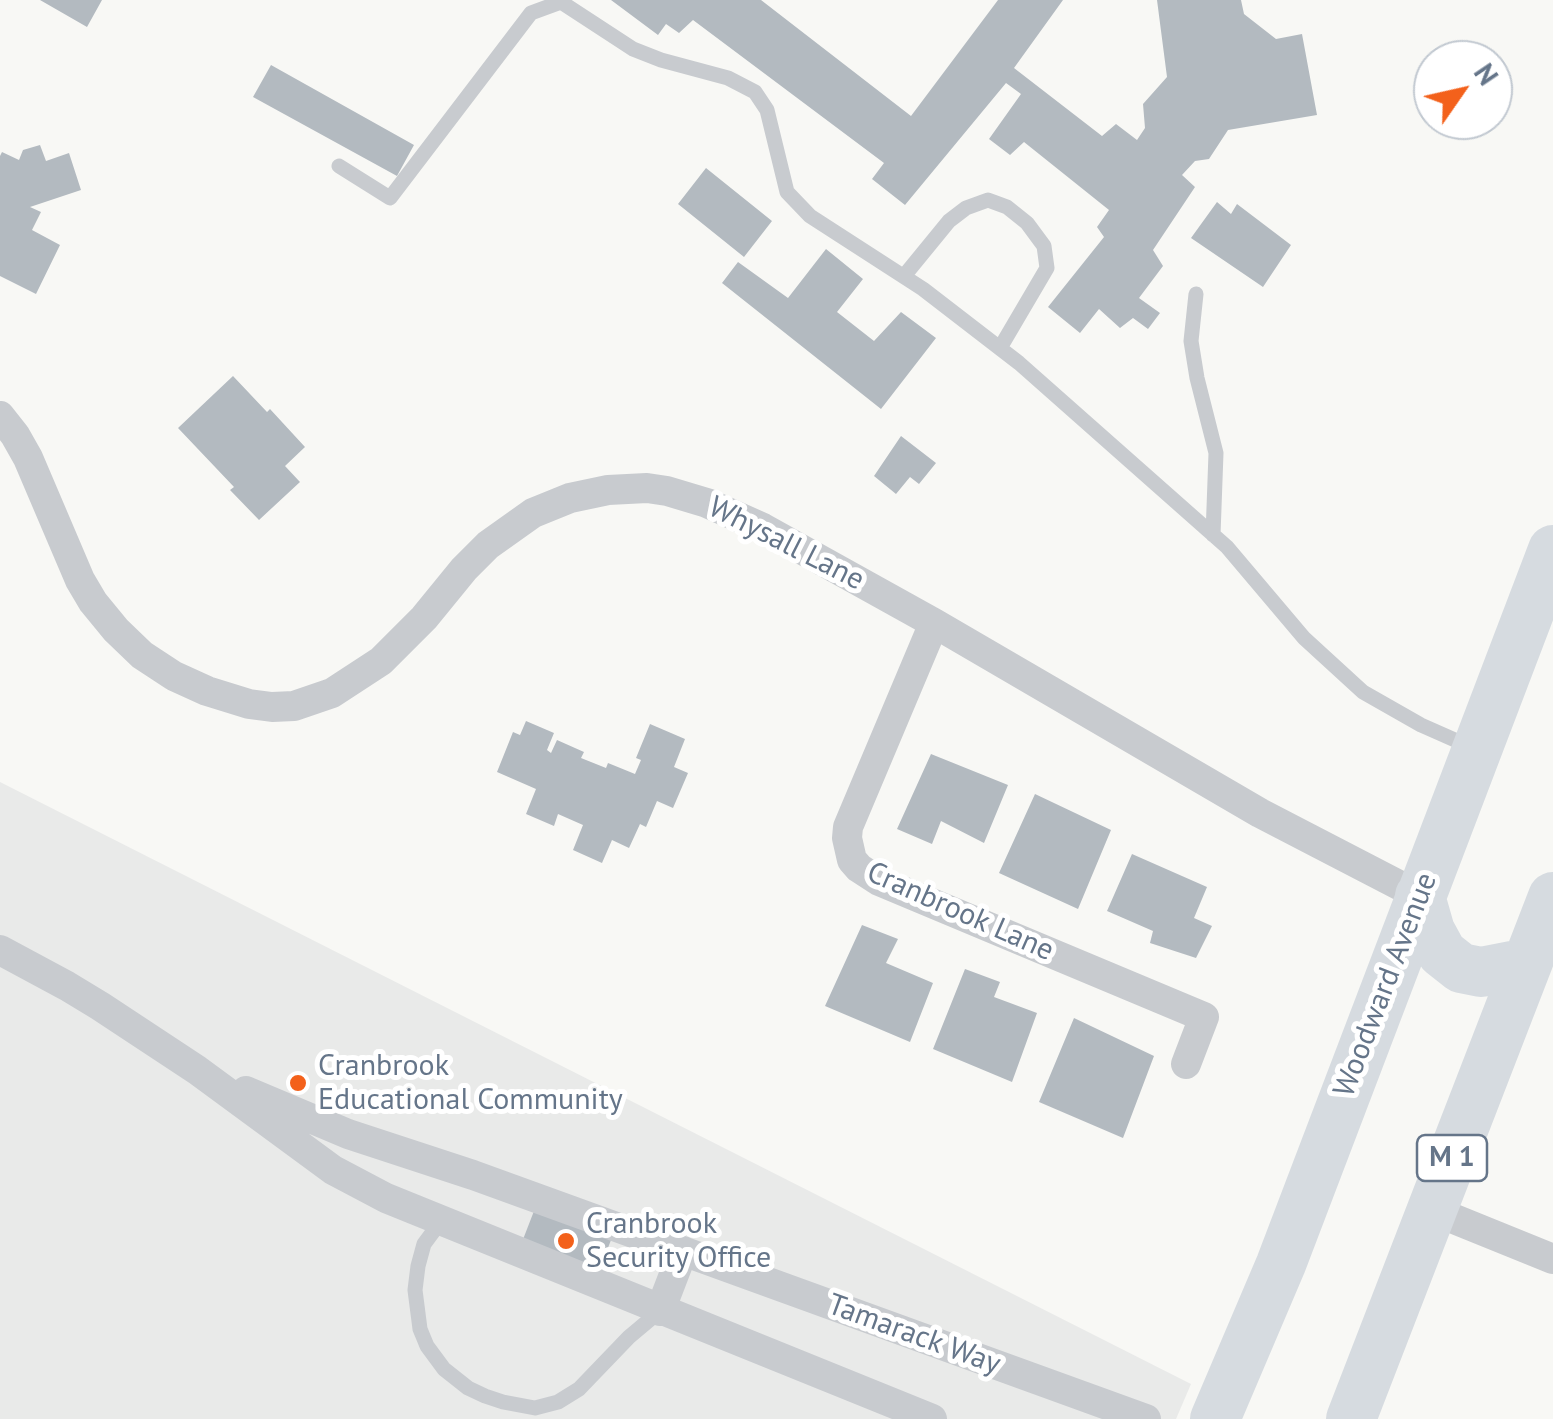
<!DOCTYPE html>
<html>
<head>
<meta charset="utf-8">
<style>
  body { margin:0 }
  #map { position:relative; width:1553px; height:1419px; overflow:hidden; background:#f8f8f5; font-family:"PT Sans",sans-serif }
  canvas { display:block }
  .north { position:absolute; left:1413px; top:40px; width:100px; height:100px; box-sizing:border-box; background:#fff; border:2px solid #c1c8d0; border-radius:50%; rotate:56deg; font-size:28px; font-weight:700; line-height:40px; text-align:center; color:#657589 }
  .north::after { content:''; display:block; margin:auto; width:35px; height:45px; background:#f3611b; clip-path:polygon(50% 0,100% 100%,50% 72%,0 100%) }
</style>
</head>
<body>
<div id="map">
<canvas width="1553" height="1419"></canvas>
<div class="north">N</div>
</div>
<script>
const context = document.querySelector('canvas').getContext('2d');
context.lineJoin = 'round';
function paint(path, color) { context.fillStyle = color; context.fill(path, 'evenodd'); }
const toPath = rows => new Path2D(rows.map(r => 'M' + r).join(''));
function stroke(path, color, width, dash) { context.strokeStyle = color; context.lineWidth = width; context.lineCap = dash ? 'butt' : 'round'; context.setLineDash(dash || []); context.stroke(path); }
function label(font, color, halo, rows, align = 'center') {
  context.font = font + ' "PT Sans",sans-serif'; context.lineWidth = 10; context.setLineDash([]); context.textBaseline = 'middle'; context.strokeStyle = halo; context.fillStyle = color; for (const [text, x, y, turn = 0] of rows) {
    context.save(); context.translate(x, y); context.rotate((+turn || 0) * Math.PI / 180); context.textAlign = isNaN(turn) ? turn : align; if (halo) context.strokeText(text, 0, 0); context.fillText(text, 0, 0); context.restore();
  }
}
paint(toPath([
  [0,782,1191,1384,1176,1419,0,1419]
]), '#e9eae9');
paint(toPath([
  [40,0,102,0,87,27],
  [611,0,761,0,911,116,998,0,1063,0,1014,68,1102,136,1116,124,1137,140,1145,128,1143,104,1167,77,1157,0,1241,0,1244,14,1276,39,1302,34,1317,115,1228,130,1209,159,1195,161,1182,175,1195,187,1153,250,1163,266,1139,298,1160,313,1148,329,1133,318,1120,328,1099,309,1080,333,1048,307,1104,237,1097,227,1109,210,1024,142,1010,155,989,139,1021,94,1006,83,905,205,872,179,884,163,693,20,679,33,666,24,658,35],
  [271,65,414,145,397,176,253,97],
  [40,145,46,161,69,153,81,190,30,207,41,212,32,230,60,245,36,294,0,276,0,156,2,152,19,160,23,150],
  [706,168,772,221,744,257,678,204],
  [1217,202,1231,214,1237,204,1291,245,1263,287,1191,238],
  [826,249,863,279,837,312,874,341,901,312,936,338,881,409,722,283,738,262,788,298],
  [233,376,267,412,270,409,305,447,285,466,300,482,259,520,230,490,234,487,178,428],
  [901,436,936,463,919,484,910,477,896,494,874,476],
  [526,721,554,733,547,750,551,753,557,740,584,752,581,758,606,768,608,763,635,774,641,760,636,758,650,724,685,739,674,767,688,773,673,808,657,801,646,827,640,824,629,848,612,840,602,863,573,850,583,825,558,814,554,826,526,814,536,789,497,772,513,732,520,735],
  [931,754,1008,785,984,843,941,821,932,844,897,829],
  [1035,794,1111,830,1078,909,999,873],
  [1132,854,1207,887,1194,918,1212,926,1196,958,1150,943,1153,931,1107,911],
  [862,925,898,939,886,963,933,983,910,1042,825,1006],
  [965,969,1000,982,994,997,1037,1013,1012,1082,933,1049],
  [1074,1018,1154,1056,1123,1138,1039,1102],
  [534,1211,611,1240,599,1271,522,1242]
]), '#b3bac0');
stroke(toPath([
  [339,166,390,198,531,13,561,2,633,49,661,60,728,78,755,92,767,110,787,192,810,216,923,289,1019,363,1227,547,1304,638,1363,692,1421,725,1473,748],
  [904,276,949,221,966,208,988,200,1007,207,1027,223,1044,246,1047,268,1000,348],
  [1196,294,1191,341,1197,378,1216,453,1213,535],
  [441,1221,424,1244,418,1266,415,1290,420,1329,427,1346,444,1369,468,1388,485,1396,503,1402,535,1408,558,1402,579,1389,629,1337,660,1311]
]), '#c8cbcf', 15);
stroke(toPath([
  [0,416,15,435,28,458,80,580,93,602,116,630,142,655,174,676,207,691,249,704,272,707,294,706,332,693,381,661,424,618,464,569,488,545,533,513,570,498,608,490,647,488,667,491,707,503,763,528,934,623,1260,813,1420,896],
  [934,623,848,827,847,838,852,860,859,868,879,881,1204,1017,1186,1064],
  [0,950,67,986,100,1006,197,1070,333,1170,386,1198,932,1419],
  [246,1091,348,1134,473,1175,1146,1419],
  [1432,1210,1553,1259],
  [660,1311,683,1251]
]), '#c8cbcf', 30);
stroke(toPath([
  [1420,896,1430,931,1442,953,1461,968,1481,972,1527,963],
  [1215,1419,1281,1264,1553,550],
  [1351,1419,1553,897]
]), '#d6dbe0', 50);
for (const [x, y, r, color] of [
  [298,1083,10,"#f3611b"],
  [566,1241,10,"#f3611b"]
]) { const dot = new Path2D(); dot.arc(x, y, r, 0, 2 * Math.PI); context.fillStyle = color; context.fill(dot); stroke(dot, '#fff', 4); }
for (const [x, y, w] of [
  [1452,1158,70]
]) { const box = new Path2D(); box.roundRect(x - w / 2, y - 23, w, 46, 8); context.fillStyle = '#fff'; context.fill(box); stroke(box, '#657589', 2.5); }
label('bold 28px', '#657589', null, [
  ["M 1",1452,1158]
]);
label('30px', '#657589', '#fff', [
  ["Whysall Lane",786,544,27],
  ["Cranbrook Lane",960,912,24],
  ["Woodward Avenue",1386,985,-69],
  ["Tamarack Way",914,1335,20]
]);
label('30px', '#657589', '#fff', [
  ["Cranbrook",318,1066],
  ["Educational Community",318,1100],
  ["Cranbrook",586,1224],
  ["Security Office",586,1258]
], 'left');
</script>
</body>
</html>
